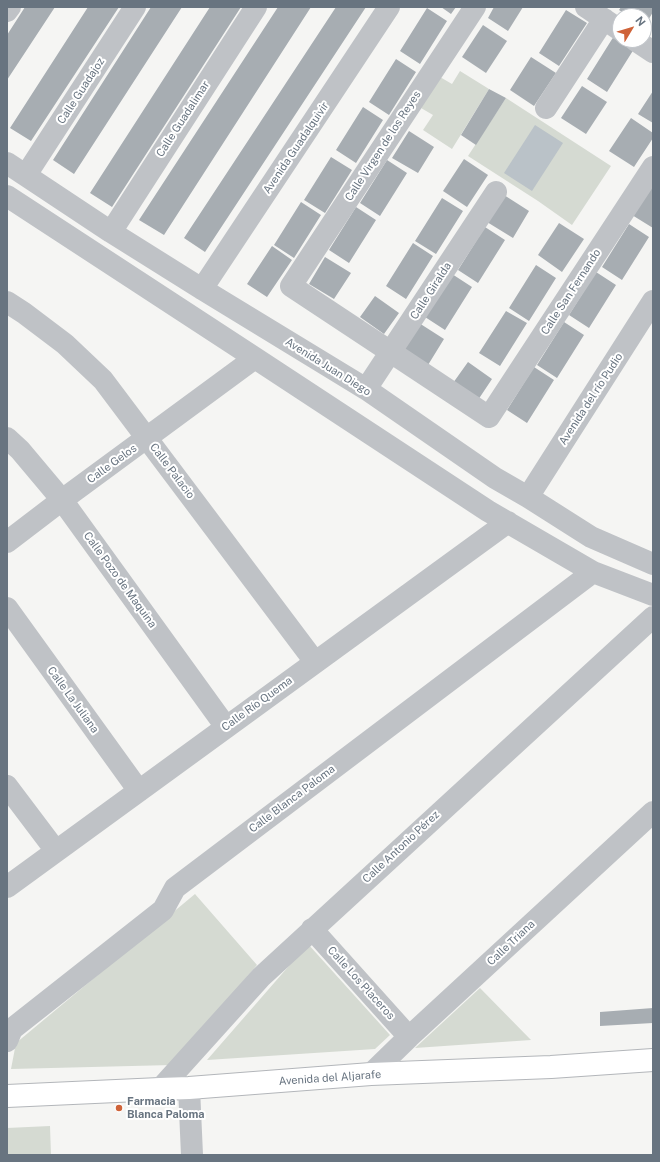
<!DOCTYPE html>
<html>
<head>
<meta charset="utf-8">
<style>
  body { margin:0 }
  #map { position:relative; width:660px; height:1162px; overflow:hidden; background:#f5f5f3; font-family:"Public Sans",sans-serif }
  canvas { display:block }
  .frame { position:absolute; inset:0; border:8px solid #687480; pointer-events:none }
  .north { position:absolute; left:612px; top:8px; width:40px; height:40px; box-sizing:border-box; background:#fff; border:1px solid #c3c7cc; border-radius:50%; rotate:52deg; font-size:11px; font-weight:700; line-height:16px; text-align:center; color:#687480 }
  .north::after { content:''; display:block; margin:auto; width:14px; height:18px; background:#cf6339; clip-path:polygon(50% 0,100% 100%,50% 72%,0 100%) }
</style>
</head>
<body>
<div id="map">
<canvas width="660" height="1162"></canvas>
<div class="frame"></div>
<div class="north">N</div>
</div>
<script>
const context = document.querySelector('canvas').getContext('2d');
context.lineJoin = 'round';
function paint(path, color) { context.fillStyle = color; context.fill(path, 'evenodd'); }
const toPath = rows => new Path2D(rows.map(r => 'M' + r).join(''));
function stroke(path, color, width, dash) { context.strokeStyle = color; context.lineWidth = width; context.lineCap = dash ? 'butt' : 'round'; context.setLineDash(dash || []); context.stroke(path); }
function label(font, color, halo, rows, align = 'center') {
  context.font = font + ' "Public Sans",sans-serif'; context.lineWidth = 4; context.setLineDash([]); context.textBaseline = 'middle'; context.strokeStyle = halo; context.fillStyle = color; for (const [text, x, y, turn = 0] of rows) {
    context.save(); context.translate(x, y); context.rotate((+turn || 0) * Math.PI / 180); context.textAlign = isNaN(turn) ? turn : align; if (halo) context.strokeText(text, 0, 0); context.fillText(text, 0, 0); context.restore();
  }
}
paint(toPath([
  [460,71,489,89,452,149,423,130,433,115,421,108,440,77,452,84],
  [506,98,611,166,572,225,538,201,468,156],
  [195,894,257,965,172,1065,11,1069,16,1043],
  [308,944,390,1035,375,1049,207,1060],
  [480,988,531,1040,415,1048],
  [50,1126,51,1155,7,1155,7,1128]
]), '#d5dad2');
paint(toPath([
  [535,125,563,143,532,191,504,173]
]), '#bac2c8');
paint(toPath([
  [25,7,55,7,7,80,7,35],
  [88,7,119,7,31,141,10,128],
  [151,7,182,7,74,174,53,160],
  [210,7,241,7,112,207,90,193],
  [278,7,311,7,164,235,139,220],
  [336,7,366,7,205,252,184,238],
  [441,7,456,7,451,14],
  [494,7,523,7,508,31,488,18],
  [621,7,653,7,653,12,644,27,644,16,628,16,619,10],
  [427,8,447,21,420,64,400,51],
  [566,10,587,23,559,66,539,53],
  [483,25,507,41,486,73,462,57],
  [614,36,634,49,607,92,587,79],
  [531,57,556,73,534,106,510,90],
  [396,59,416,72,389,115,369,102],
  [582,86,607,102,586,134,561,118],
  [489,89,506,98,476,145,461,135],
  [653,91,653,123,638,114],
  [363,107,383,120,356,163,336,150],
  [631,118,653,133,653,138,634,167,609,151],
  [409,131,434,147,418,173,392,158],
  [331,157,352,170,325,213,304,200],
  [464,159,488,175,467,207,443,191],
  [387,160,407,173,380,216,360,203],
  [653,183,653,228,632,215],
  [504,195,529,211,513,238,487,222],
  [442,198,463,211,436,254,415,241],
  [301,202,321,215,294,258,274,245],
  [356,207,376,220,349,263,329,250],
  [559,223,584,239,562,272,538,255],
  [629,224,649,237,622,280,602,267],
  [485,227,505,240,478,283,458,270],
  [413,243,433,256,406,299,386,286],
  [272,246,292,260,267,297,247,284],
  [325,257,351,273,334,299,309,284],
  [536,265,556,278,529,321,509,308],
  [596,272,616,285,589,328,569,315],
  [452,274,472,287,445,330,425,317],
  [375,296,399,313,384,334,360,317],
  [506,311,527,323,500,366,479,353],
  [564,322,584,335,557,378,537,365],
  [419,323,444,339,428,365,402,349],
  [468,362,492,379,478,400,453,383],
  [534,367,554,380,527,423,507,410],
  [653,1008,653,1023,600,1026,600,1012]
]), '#a7adb2');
const major = toPath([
  [7,1096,160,1089,189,1088,371,1074,551,1067,653,1060]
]);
stroke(major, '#b3b6ba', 24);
stroke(toPath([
  [475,7,291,286,489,417,653,167],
  [586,7,620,30],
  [7,11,10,7],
  [635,40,653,52],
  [546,108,604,19],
  [7,163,111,232,202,289,366,389,495,478,528,497,591,537,653,564],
  [26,175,135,7],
  [7,196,255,358,488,511,593,572,653,595],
  [111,232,256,7],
  [202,289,389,7],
  [7,302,24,313,65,344,103,380,315,662],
  [366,389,496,192],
  [7,438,20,450,62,500,226,727],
  [528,497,653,301],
  [7,542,62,500,255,358],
  [7,608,139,791],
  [7,786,56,851],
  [7,887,508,522],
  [312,929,409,1037],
  [7,1041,12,1029,163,910,175,888,593,572],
  [371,1074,409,1037,653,812],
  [189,1088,192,1155],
  [160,1089,261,977,653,617]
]), '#bfc2c6', 22);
stroke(major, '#fff', 22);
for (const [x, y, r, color] of [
  [119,1108,4,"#cf6339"]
]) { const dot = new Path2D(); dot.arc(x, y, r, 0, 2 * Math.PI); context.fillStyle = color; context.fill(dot); stroke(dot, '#fff', 1.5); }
label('11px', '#687480', '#fff', [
  ["Calle Guadajoz",81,91,-57],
  ["Calle Guadalimar",183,119,-57],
  ["Calle Virgen de los Reyes",383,146,-57],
  ["Avenida Guadalquivir",296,148,-56],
  ["Calle Giralda",431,291,-57],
  ["Calle San Fernando",571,292,-57],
  ["Avenida Juan Diego",328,367,32],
  ["Avenida del río Pudio",591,399,-57],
  ["Calle Gelos",112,464,-36],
  ["Calle Palacio",172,471,53],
  ["Calle Pozo de Maquina",120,580,54],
  ["Calle La Juliana",73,700,54],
  ["Calle Río Quema",257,704,-36],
  ["Calle Blanca Paloma",292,799,-37],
  ["Calle Antonio Pérez",401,847,-43],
  ["Calle Triana",511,943,-43],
  ["Calle Los Placeros",361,983,48],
  ["Avenida del Aljarafe",330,1078,-4]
]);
label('bold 11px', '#687480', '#fff', [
  ["Farmacia",127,1102],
  ["Blanca Paloma",127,1115]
], 'left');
</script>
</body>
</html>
